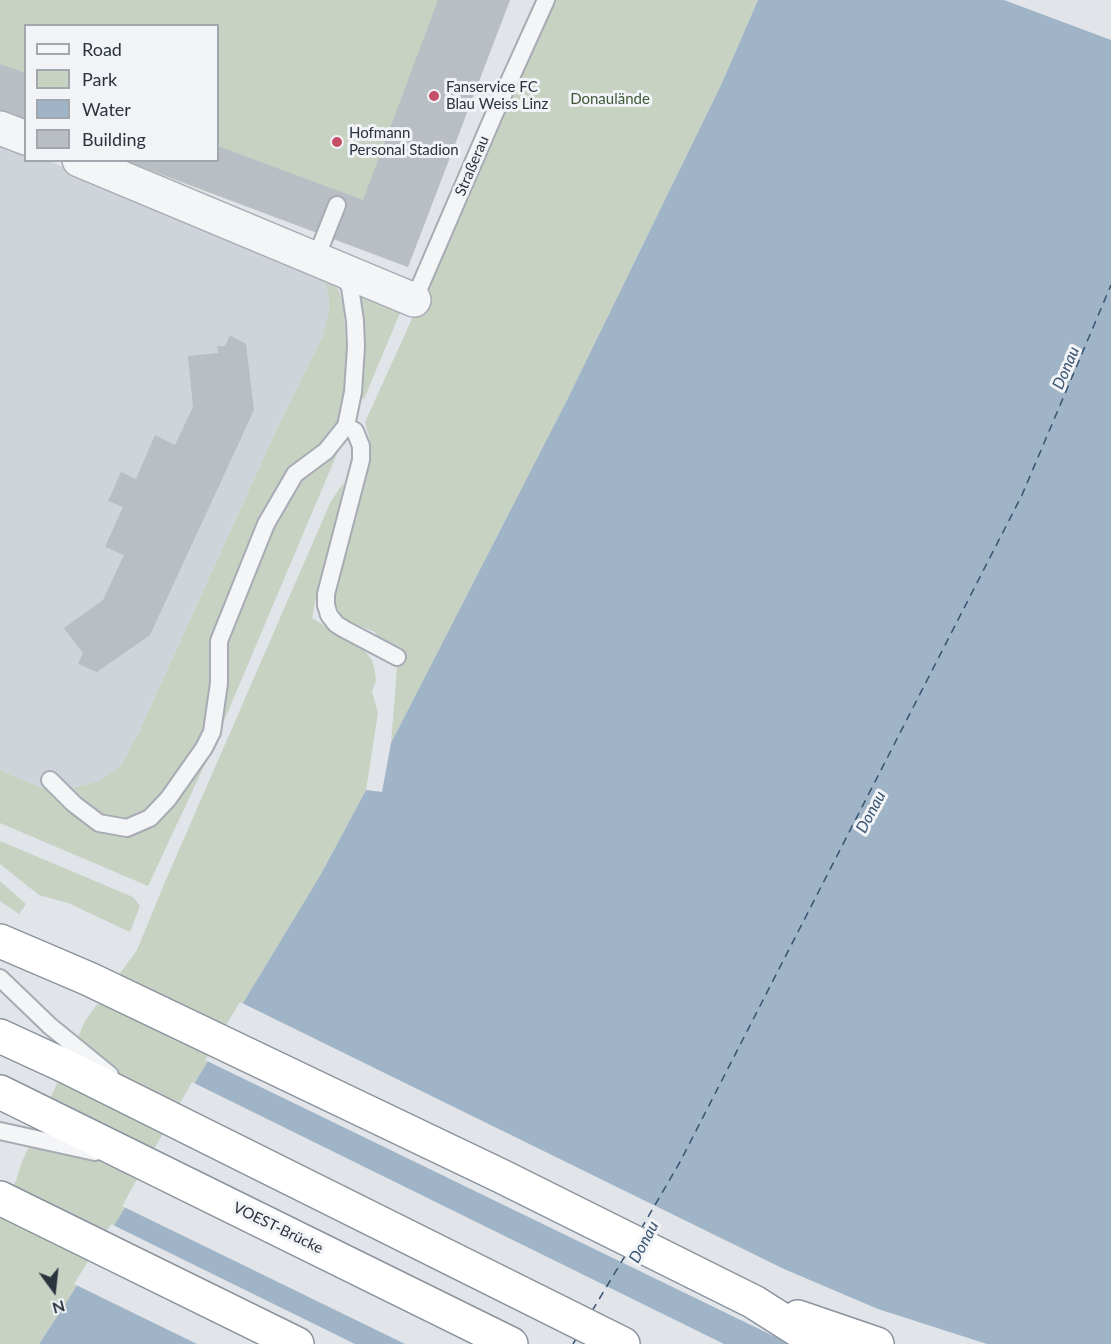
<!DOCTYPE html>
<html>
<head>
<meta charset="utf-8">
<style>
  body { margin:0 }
  #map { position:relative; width:1111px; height:1344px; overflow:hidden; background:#e1e4e9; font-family:Lato,sans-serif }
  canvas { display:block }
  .legend { position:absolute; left:24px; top:24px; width:195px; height:138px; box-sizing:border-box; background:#f1f3f6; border:2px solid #a2a6ad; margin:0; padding:8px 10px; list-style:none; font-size:18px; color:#2b333f }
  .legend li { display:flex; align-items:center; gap:12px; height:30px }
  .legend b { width:30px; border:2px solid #a2a6ad }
  .north { position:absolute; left:24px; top:1260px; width:60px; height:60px; -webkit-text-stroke:4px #f1f3f6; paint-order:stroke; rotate:165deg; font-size:16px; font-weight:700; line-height:24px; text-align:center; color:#2b333f }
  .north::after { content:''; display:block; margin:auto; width:21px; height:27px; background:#2b333f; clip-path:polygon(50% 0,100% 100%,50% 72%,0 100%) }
</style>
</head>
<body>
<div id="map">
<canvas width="1111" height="1344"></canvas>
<ul class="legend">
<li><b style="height:8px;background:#f4f5f7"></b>Road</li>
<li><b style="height:16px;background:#c7d2c3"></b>Park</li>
<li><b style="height:16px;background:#9fb4c6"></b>Water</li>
<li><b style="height:16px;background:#b9bec5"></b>Building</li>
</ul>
<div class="north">N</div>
</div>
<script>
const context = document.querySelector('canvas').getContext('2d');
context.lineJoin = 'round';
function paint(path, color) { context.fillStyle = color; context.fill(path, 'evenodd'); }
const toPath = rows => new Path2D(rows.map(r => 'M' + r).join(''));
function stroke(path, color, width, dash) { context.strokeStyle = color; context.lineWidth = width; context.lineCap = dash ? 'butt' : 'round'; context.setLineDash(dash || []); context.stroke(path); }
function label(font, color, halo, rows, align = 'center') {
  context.font = font + ' Lato,sans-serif'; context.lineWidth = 6; context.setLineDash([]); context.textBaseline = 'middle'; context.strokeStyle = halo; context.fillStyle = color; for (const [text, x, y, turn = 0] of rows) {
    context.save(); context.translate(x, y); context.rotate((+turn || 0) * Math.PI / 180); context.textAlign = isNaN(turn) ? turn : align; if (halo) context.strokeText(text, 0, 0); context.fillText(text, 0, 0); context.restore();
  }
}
paint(toPath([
  [0,141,25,151,26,160,49,161,275,256,323,279,329,296,329,311,323,335,274,435,138,734,120,767,99,781,54,793,0,770]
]), '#cfd4db');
paint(toPath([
  [0,0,510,0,408,267,124,161,218,160,218,26,26,26,25,124,0,114],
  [552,0,758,0,721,85,567,400,391,743,397,669,375,632,352,623,342,618,335,602,334,592,370,455,370,441,365,422,421,299],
  [323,279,335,283,340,294,344,309,347,360,342,404,341,416,343,425,339,449,213,747,148,886,0,823,0,770,54,793,99,781,120,767,138,734,274,435,323,335,329,311,329,296],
  [359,287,405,301,364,399,360,397,363,376,365,335,362,303],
  [344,482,340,507,330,551,319,582,312,618,364,650,372,660,375,671,376,681,372,691,378,713,366,790,321,874,197,1079,126,1206,66,1303,39,1344,0,1344,0,1205,16,1181,21,1164,85,1021,137,950,165,882,331,501],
  [0,841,133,897,140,906,130,932,68,903,39,895,0,864],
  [0,881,26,904,19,914,0,901]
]), '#c7d2c3');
paint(toPath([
  [758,0,1111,0,1111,1344,39,1344,66,1303,126,1206,197,1079,321,874,366,790,382,792,391,743,567,400,721,85]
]), '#9fb4c6');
paint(toPath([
  [1004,0,1111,0,1111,40],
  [240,1002,784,1269,878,1309,987,1344,790,1344,205,1060],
  [192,1082,724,1344,405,1344,122,1206],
  [111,1224,355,1344,197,1344,74,1284]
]), '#e1e4e9');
stroke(toPath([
  [641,1229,680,1162,1022,495,1111,285],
  [592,1311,625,1256],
  [573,1344,576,1339]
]), '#375371', 1.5, [8, 6]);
paint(toPath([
  [438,0,510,0,408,267,124,160,218,160,218,146,363,200],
  [0,64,26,73,26,124,0,114],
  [230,335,246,344,254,410,150,635,97,672,78,664,83,653,64,628,103,600,124,555,105,547,123,507,108,501,121,472,136,479,155,435,175,445,193,407,188,356,218,353,217,346,225,346]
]), '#b9bec5');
const service = toPath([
  [316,258,337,205],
  [341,273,350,287,355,321,356,347,353,392,346,426,355,431,361,446,361,460,326,594,326,605,329,615,336,624,344,629,397,657],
  [414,300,493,117,546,0],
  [50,780,74,804,99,823,127,828,150,818,168,799,204,748,212,732,219,683,219,641,266,524,295,474,326,451,346,426],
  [0,978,50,1026,110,1075],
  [0,1131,95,1152]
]);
const minor = toPath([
  [0,128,26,138],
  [79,160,414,300]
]);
const motorway = toPath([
  [0,941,89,979,501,1176,754,1302,820,1344],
  [0,1036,65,1066,623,1344],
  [0,1092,511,1344],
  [0,1198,297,1344],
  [798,1317,877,1344]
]);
stroke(service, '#a7abb3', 20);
stroke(minor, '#a7abb3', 36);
stroke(motorway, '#8a939e', 36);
stroke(service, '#f4f5f7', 16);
stroke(minor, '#f4f5f7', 33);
stroke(motorway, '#fff', 33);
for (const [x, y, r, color] of [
  [434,96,6,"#c54f65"],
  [337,142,6,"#c54f65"]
]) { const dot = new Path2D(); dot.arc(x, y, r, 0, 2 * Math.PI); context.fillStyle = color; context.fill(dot); stroke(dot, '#f1f3f6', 2); }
label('15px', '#2b333f', '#f1f3f6', [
  ["Fanservice FC",446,87],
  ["Blau Weiss Linz",446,104],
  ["Hofmann",349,133],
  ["Personal Stadion",349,150]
], 'left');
label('15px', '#405a39', '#f1f3f6', [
  ["Donaulände",610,99]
]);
label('15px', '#2b333f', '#f1f3f6', [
  ["Straßerau",472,166,-67],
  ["VOEST-Brücke",278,1228,26]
]);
label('italic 16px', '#375371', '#f1f3f6', [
  ["Donau",1066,368,-67],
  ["Donau",871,812,-62],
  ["Donau",644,1242,-62]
]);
</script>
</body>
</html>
